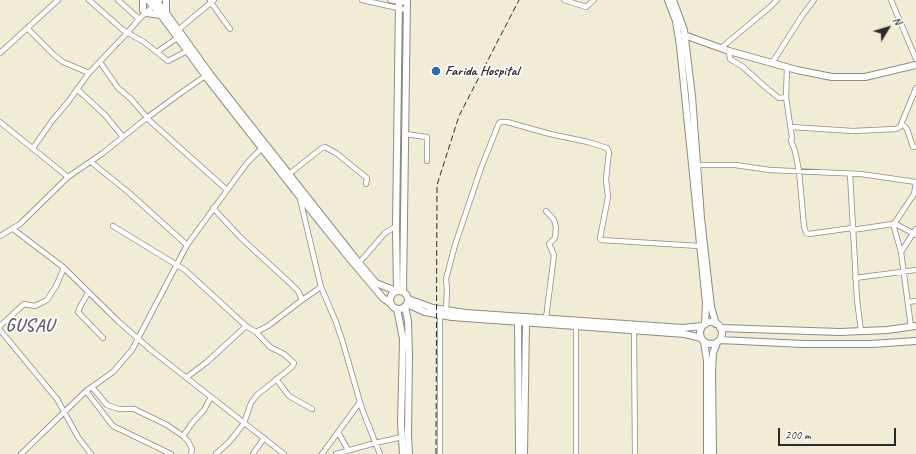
<!DOCTYPE html>
<html>
<head>
<meta charset="utf-8">
<style>
  body { margin:0 }
  #map { position:relative; width:916px; height:454px; overflow:hidden; background:#f0ecd6; font-family:Caveat,sans-serif }
  canvas { display:block }
  .north { position:absolute; left:868px; top:8px; width:40px; height:40px; -webkit-text-stroke:3px #fff; paint-order:stroke; rotate:52deg; font-size:11px; font-weight:700; line-height:16px; text-align:center; color:#2b2b2b }
  .north::after { content:''; display:block; margin:auto; width:14px; height:18px; background:#2b2b2b; clip-path:polygon(50% 0,100% 100%,50% 72%,0 100%) }
  .scale { position:absolute; left:778px; top:428px; width:118px; height:18px; box-sizing:border-box; border:2px solid #2b2b2b; border-top:0; padding-left:5px; font-size:12px; line-height:14px; white-space:nowrap; color:#2b2b2b; -webkit-text-stroke:3px #fff; paint-order:stroke }
</style>
</head>
<body>
<div id="map">
<canvas width="916" height="454"></canvas>
<div class="north">N</div>
<div class="scale">200 m</div>
</div>
<script>
const context = document.querySelector('canvas').getContext('2d');
context.lineJoin = 'round';
const toPath = rows => new Path2D(rows.map(r => 'M' + r).join(''));
function stroke(path, color, width, dash) { context.strokeStyle = color; context.lineWidth = width; context.lineCap = dash ? 'butt' : 'round'; context.setLineDash(dash || []); context.stroke(path); }
function label(font, color, halo, rows, align = 'center') {
  context.font = font + ' Caveat,sans-serif'; context.lineWidth = 3.5; context.setLineDash([]); context.textBaseline = 'middle'; context.strokeStyle = halo; context.fillStyle = color; for (const [text, x, y, turn = 0] of rows) {
    context.save(); context.translate(x, y); context.rotate((+turn || 0) * Math.PI / 180); context.textAlign = isNaN(turn) ? turn : align; if (halo) context.strokeText(text, 0, 0); context.fillText(text, 0, 0); context.restore();
  }
}
const street = toPath([
  [89,0,123,30,144,42,168,61,187,51],
  [118,0,139,19],
  [362,0,407,10],
  [390,0,407,3],
  [564,0,586,7,594,0],
  [891,0,916,59],
  [210,1,230,29],
  [28,29,54,55,63,62,89,73],
  [178,30,214,0],
  [721,48,770,7,777,0],
  [729,51,730,59,743,67,764,86,779,98,786,97],
  [157,52,177,38],
  [0,53,58,0],
  [100,62,118,88,131,99,150,121,227,190],
  [772,63,802,16,814,0],
  [787,67,786,97,792,138,791,141,795,151,799,171,804,226,806,233,809,234,852,228],
  [77,89,105,115,123,137],
  [0,122,68,177],
  [902,124,907,129,913,147,916,147],
  [791,127,853,131,896,129,900,127,916,88],
  [405,134,427,137,427,161],
  [33,148,52,121,68,102,89,73,128,32,139,19,160,0],
  [91,162,127,191,187,245],
  [697,165,735,165,770,170,861,174,916,182],
  [289,174,322,148,325,147,336,153,367,178,366,184],
  [850,174,857,300,861,331],
  [300,199,321,287,336,322,343,343,362,409,380,454],
  [213,208,241,238,291,284,298,291,302,300],
  [894,223,916,235],
  [893,224,901,252,911,327],
  [113,226,185,270,246,326,256,332,270,347,284,354,294,363,292,367,257,395,251,403,244,423,238,431,229,442,216,454],
  [13,229,63,267,119,322,151,350,284,454],
  [852,230,893,224,896,221,914,194,916,183],
  [0,236,20,224,68,177,103,153,148,117,178,95,208,74],
  [901,252,916,229],
  [359,263,385,233,393,228,396,227],
  [855,278,916,270],
  [88,293,80,307,78,312,103,338],
  [908,302,916,301],
  [446,311,447,289,446,279,455,245,481,168,499,123,501,122,507,122,550,134,588,142,607,148,609,152,606,179,608,197,600,238,601,240,700,246],
  [546,318,554,255,549,244,555,238,556,227,554,220,546,211],
  [0,326,24,304,35,306,47,300,56,286,64,268],
  [0,330,57,399,78,437,91,454],
  [634,331,635,454],
  [256,332,268,326,302,300,321,287],
  [187,377,207,362,246,326],
  [276,379,289,396,312,409],
  [92,387,107,405,119,409,134,409,167,425,183,436,188,441,192,449,191,454],
  [86,391,113,426,171,454],
  [338,432,348,450],
  [183,436,193,422,204,410,211,397],
  [21,454,86,391,113,372,132,350,187,245,247,163,262,148],
  [253,454,264,438],
  [322,454,360,402],
  [336,454,375,443,402,437],
  [440,454,440,315],
  [576,454,576,326]
]);
const secondary = toPath([
  [148,0,161,15,210,82,300,197,350,259,383,298,390,303],
  [155,0,166,13,210,74,359,263,376,283,396,291],
  [668,0,676,21,680,46,706,303,705,324],
  [673,0,684,30,687,55,692,96,701,218,711,307,716,324],
  [143,10,143,0],
  [146,13,161,15],
  [166,13,166,0],
  [684,35,729,51,797,70,832,77,865,77,916,65],
  '390 300a9 9 0 1 1 18 0a9 9 0 1 1-18 0Z',
  [397,291,396,227,399,0],
  [403,292,407,0],
  [408,299,433,308,466,313,683,328,702,326],
  [407,304,425,312,452,317,685,334,701,338],
  [405,306,408,321,409,355,408,435,409,454],
  [397,309,403,339,401,424,403,454],
  [518,322,519,454],
  '700 333a11 11 0 1 1 22 0a11 11 0 1 1-22 0Z',
  [720,328,840,332,887,330,916,326],
  [720,340,803,344,871,344,916,341],
  [704,342,707,361,707,454],
  [524,454,526,323],
  [713,454,712,372,713,353,717,343]
]);
stroke(street, '#8e8c80', 6);
stroke(secondary, '#8e8c80', 8);
stroke(street, '#fff', 4.5);
stroke(secondary, '#fff', 6);
stroke(toPath([
  [436,454,437,185,459,116,519,0]
]), '#2b2b2b', 1, [6, 3]);
for (const [x, y, r, color] of [
  [436,71,5,"#1f6fb2"]
]) { const dot = new Path2D(); dot.arc(x, y, r, 0, 2 * Math.PI); context.fillStyle = color; context.fill(dot); stroke(dot, '#fff', 1.5); }
label('bold 14px', '#2b2b2b', '#fff', [
  ["Farida Hospital",445,71]
], 'left');
context.letterSpacing = '1px';
label('bold 18px', '#625b6f', '#fff', [
  ["GUSAU",30,326]
]);
context.letterSpacing = '0px';
</script>
</body>
</html>
